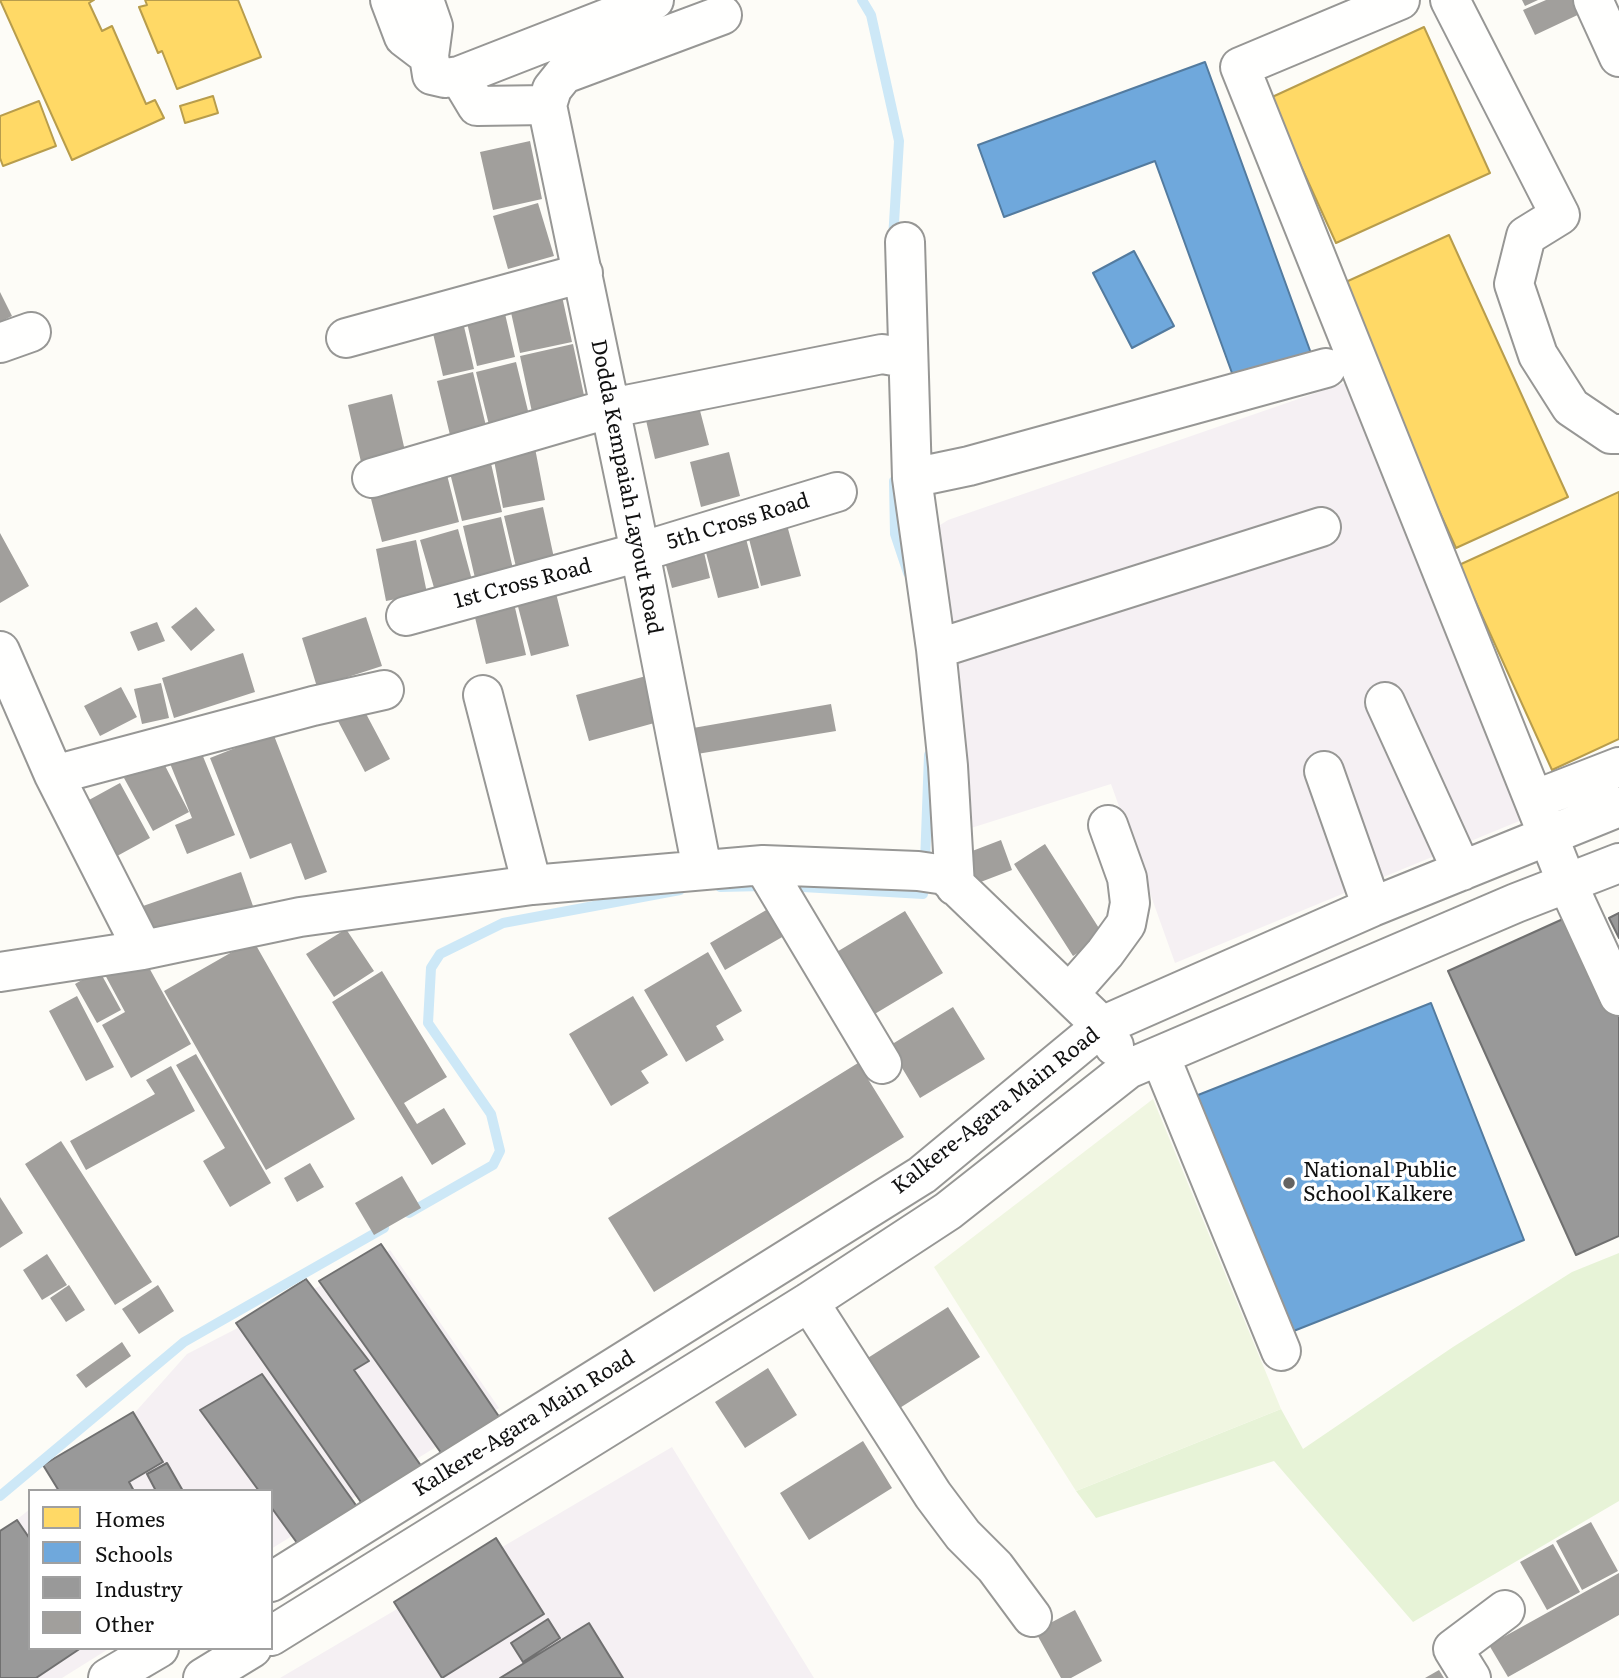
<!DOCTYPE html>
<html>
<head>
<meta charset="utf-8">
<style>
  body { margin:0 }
  #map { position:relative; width:1619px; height:1678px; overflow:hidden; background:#fdfcf7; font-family:Literata,serif }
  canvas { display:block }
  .legend { position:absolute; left:28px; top:1489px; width:245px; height:161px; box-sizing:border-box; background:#fff; border:2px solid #a0a0a0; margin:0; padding:9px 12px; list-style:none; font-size:21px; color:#111 }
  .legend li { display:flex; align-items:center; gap:14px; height:35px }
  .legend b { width:35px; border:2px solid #a0a0a0 }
</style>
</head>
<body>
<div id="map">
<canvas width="1619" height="1678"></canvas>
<ul class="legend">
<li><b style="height:19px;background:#ffd966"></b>Homes</li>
<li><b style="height:19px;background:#6fa8dc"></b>Schools</li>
<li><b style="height:19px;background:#999"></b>Industry</li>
<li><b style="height:19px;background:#a19f9c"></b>Other</li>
</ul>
</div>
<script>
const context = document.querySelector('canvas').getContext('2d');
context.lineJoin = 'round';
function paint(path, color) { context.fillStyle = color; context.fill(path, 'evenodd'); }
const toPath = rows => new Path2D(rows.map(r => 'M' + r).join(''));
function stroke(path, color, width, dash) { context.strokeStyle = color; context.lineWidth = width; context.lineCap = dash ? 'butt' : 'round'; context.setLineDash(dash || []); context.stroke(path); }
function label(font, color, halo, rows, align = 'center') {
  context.font = font + ' Literata,serif'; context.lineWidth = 7; context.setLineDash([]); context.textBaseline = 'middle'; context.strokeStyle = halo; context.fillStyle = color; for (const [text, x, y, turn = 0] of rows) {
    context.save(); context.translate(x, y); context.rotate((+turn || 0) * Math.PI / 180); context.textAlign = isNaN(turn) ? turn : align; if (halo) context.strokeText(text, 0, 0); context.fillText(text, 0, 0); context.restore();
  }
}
paint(toPath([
  [1362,377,1546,810,1175,963,1111,784,971,828,929,532,948,520],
  [390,1250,499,1408,271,1549,271,1491,51,1491,106,1445,187,1354],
  [672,1447,814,1678,280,1678],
  [30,1509,30,1648,110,1648,62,1678,0,1678,0,1533]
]), '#f5f0f3');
paint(toPath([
  [1619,1253,1619,1501,1413,1622,1274,1461,1096,1518,1076,1491,1281,1409,1303,1449,1453,1347,1572,1272]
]), '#e7f3d7');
paint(toPath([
  [1153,1099,1281,1409,1076,1491,934,1267]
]), '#f0f6e1');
const homes = toPath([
  [0,0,94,0,89,3,102,31,112,26,146,104,155,100,164,118,72,160,0,0],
  [145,0,238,0,261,57,177,89,162,51,158,53,139,7,147,5,145,0],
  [1424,27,1490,173,1336,243,1270,98,1424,27],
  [213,96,218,113,185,123,180,106,213,96],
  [39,101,56,146,3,166,0,158,0,116,39,101],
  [1449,235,1568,497,1456,548,1337,286,1449,235],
  [1619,492,1619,739,1552,770,1459,565,1619,492]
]);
paint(homes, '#ffd966');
stroke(homes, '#b89d4c', 2);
const schools = toPath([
  [1205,62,1312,356,1236,384,1155,161,1004,217,978,145,1205,62],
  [1134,251,1174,326,1132,348,1093,273,1134,251],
  [1431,1003,1524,1240,1286,1334,1193,1097,1431,1003]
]);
paint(schools, '#6fa8dc');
stroke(schools, '#537b9f', 2);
const industry = toPath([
  [1619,913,1619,938,1609,918,1619,913],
  [1574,914,1619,1014,1619,1236,1576,1255,1448,971,1574,914],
  [381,1244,502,1421,444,1457,319,1281,381,1244],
  [306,1279,369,1361,354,1370,424,1470,365,1508,236,1323,306,1279],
  [262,1374,358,1508,300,1547,271,1507,271,1491,259,1491,200,1410,262,1374],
  [133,1412,163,1462,129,1482,134,1491,59,1491,43,1465,133,1412],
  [167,1463,183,1491,156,1491,147,1474,167,1463],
  [17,1520,30,1539,30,1648,81,1648,36,1678,0,1678,0,1531,17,1520],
  [496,1538,544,1614,442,1678,394,1602,496,1538],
  [548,1619,560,1638,523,1662,511,1643,548,1619],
  [589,1623,623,1678,500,1678,589,1623]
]);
paint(industry, '#999');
stroke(industry, '#707070', 2);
stroke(toPath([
  [862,0,871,15,899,141,893,239],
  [894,481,895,534,908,573],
  [925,863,929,755],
  [786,886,923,894,924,881],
  [720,887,764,886],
  [409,1213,493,1165,500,1151,491,1114,428,1023,431,968,440,954,503,923,680,890],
  [0,1496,184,1342,384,1228]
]), '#cde8f7', 10);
paint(toPath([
  [1522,0,1538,0,1525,6],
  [1546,0,1578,0,1584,12,1535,35,1523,10],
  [530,141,542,199,493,210,480,152],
  [538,203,554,256,508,269,493,216],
  [560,287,572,342,520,353,508,299],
  [0,292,12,316,0,322],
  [503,305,515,357,477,366,465,314],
  [462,318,474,369,443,376,431,325],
  [573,344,585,400,532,412,520,356],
  [516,362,529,415,489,425,476,372],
  [473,372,486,426,450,435,437,381],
  [392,394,405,451,361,462,348,405],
  [698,403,709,445,655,459,645,416],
  [535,448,545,500,503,508,493,455],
  [729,452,740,496,701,507,690,462],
  [490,459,502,512,462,521,449,469],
  [446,471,459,522,382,542,369,491],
  [543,507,554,558,516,567,504,516],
  [501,517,513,569,475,578,463,526],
  [787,525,801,576,761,586,748,535],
  [458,529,472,580,435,591,420,540],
  [0,533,29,586,0,603],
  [745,535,759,588,718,598,704,545],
  [416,540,427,593,386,601,376,549],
  [703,548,710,578,672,588,664,558],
  [555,589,569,646,531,656,516,599],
  [513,599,526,655,486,664,473,609],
  [196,607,215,630,191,651,171,627],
  [366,617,382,666,317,687,302,638],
  [157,622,165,641,138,651,130,632],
  [243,653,255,692,174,718,162,678],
  [646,676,658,722,589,741,576,695],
  [161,683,169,718,142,724,134,689],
  [121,687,137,717,100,736,84,706],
  [831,704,836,731,697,754,693,728],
  [363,708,390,759,365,772,338,721],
  [273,733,327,872,305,880,291,843,250,859,210,758],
  [200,749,235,835,187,854,175,825,192,818,169,761],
  [161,758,189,812,153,831,124,778],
  [120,783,150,838,108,861,78,806],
  [1001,840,1012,870,978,883,967,853],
  [1045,844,1104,936,1073,956,1014,864],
  [241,872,253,906,154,940,143,906],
  [768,909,784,936,725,970,710,943],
  [905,911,943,973,873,1015,835,953],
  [346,929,374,971,334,997,306,954],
  [253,940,355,1119,266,1170,164,991],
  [708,952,742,1011,716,1026,724,1040,686,1062,644,990],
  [141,953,191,1044,131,1078,102,1025,125,1012,104,973],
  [99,970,121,1010,97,1023,75,984],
  [382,971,447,1077,404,1103,417,1124,444,1108,466,1144,432,1165,332,1002],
  [77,996,114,1067,86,1081,49,1011],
  [633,996,668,1055,641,1071,649,1083,611,1106,569,1034],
  [953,1007,985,1059,920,1098,889,1046],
  [196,1054,271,1183,230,1207,203,1161,225,1148,176,1065],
  [858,1063,904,1137,654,1292,608,1218],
  [171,1066,195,1111,86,1170,70,1141,155,1094,146,1080],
  [61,1141,152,1282,115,1305,25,1164],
  [310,1163,324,1187,297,1202,284,1178],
  [402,1176,421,1208,374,1235,355,1203],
  [0,1197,23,1233,0,1248],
  [47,1254,67,1285,42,1300,23,1270],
  [69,1285,85,1310,66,1322,50,1298],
  [158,1285,174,1311,139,1334,122,1309],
  [948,1307,980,1357,895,1411,863,1361],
  [122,1342,131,1356,86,1388,76,1375],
  [768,1368,797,1415,745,1448,715,1402],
  [863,1441,892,1488,809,1540,780,1493],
  [1591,1522,1618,1571,1582,1590,1556,1541],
  [1553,1544,1580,1592,1547,1610,1520,1562],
  [1619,1573,1619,1615,1508,1677,1489,1645],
  [1075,1610,1102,1661,1071,1678,1061,1678,1035,1631],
  [1439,1670,1444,1678,1425,1678]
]), '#a19f9c');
const minor = toPath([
  [390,0,404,37,429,56,432,75,445,78,459,76,654,0],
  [424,0,433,26,429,56],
  [1400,0,1240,67,1567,883,1619,996],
  [1450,0,1560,215,1526,236,1514,284,1538,355,1571,407,1611,434,1619,434],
  [1593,0,1619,57],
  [459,76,477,106,547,105],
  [905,242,912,478,936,649,948,766,955,886],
  [346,338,583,273],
  [0,343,31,332],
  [372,478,611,408,882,354,900,357,907,355],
  [912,478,969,466,1326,368],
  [406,616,640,552,837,492],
  [936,649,1321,527],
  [0,651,54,775,143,950],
  [483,695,532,885],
  [1385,702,1462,871],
  [1324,771,1372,907],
  [54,775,313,706,384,690],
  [1534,800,1619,767],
  [763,865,882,1064],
  [702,869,640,552,547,105,552,89,564,74,722,15],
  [0,972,143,950,300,917,532,885,763,865,918,871,945,875,1102,1026,1114,1046],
  [1069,994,1105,953,1126,924,1130,903,1127,878,1108,825],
  [1160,1056,1281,1351],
  [809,1302,933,1495,963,1535,995,1567,1032,1617],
  [271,1582,922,1175,1102,1026,1372,907,1619,807],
  [271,1636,809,1302,948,1211,1128,1069,1516,903,1619,863],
  [108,1678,159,1648],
  [203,1678,252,1648],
  [1471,1678,1453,1649,1505,1610]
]);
stroke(minor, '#979795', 42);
stroke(minor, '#fffffe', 38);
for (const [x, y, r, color] of [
  [1289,1183,7,"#646362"]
]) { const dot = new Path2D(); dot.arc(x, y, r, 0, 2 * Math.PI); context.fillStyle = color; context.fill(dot); stroke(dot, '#fff', 2.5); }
label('21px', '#111', '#fff', [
  ["Dodda Kempaiah Layout Road",626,487,79],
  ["5th Cross Road",738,522,-17],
  ["1st Cross Road",523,584,-15],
  ["Kalkere-Agara Main Road",996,1111,-38],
  ["Kalkere-Agara Main Road",524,1424,-32]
]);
label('21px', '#111', '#fff', [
  ["National Public",1303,1171],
  ["School Kalkere",1303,1195]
], 'left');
</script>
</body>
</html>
